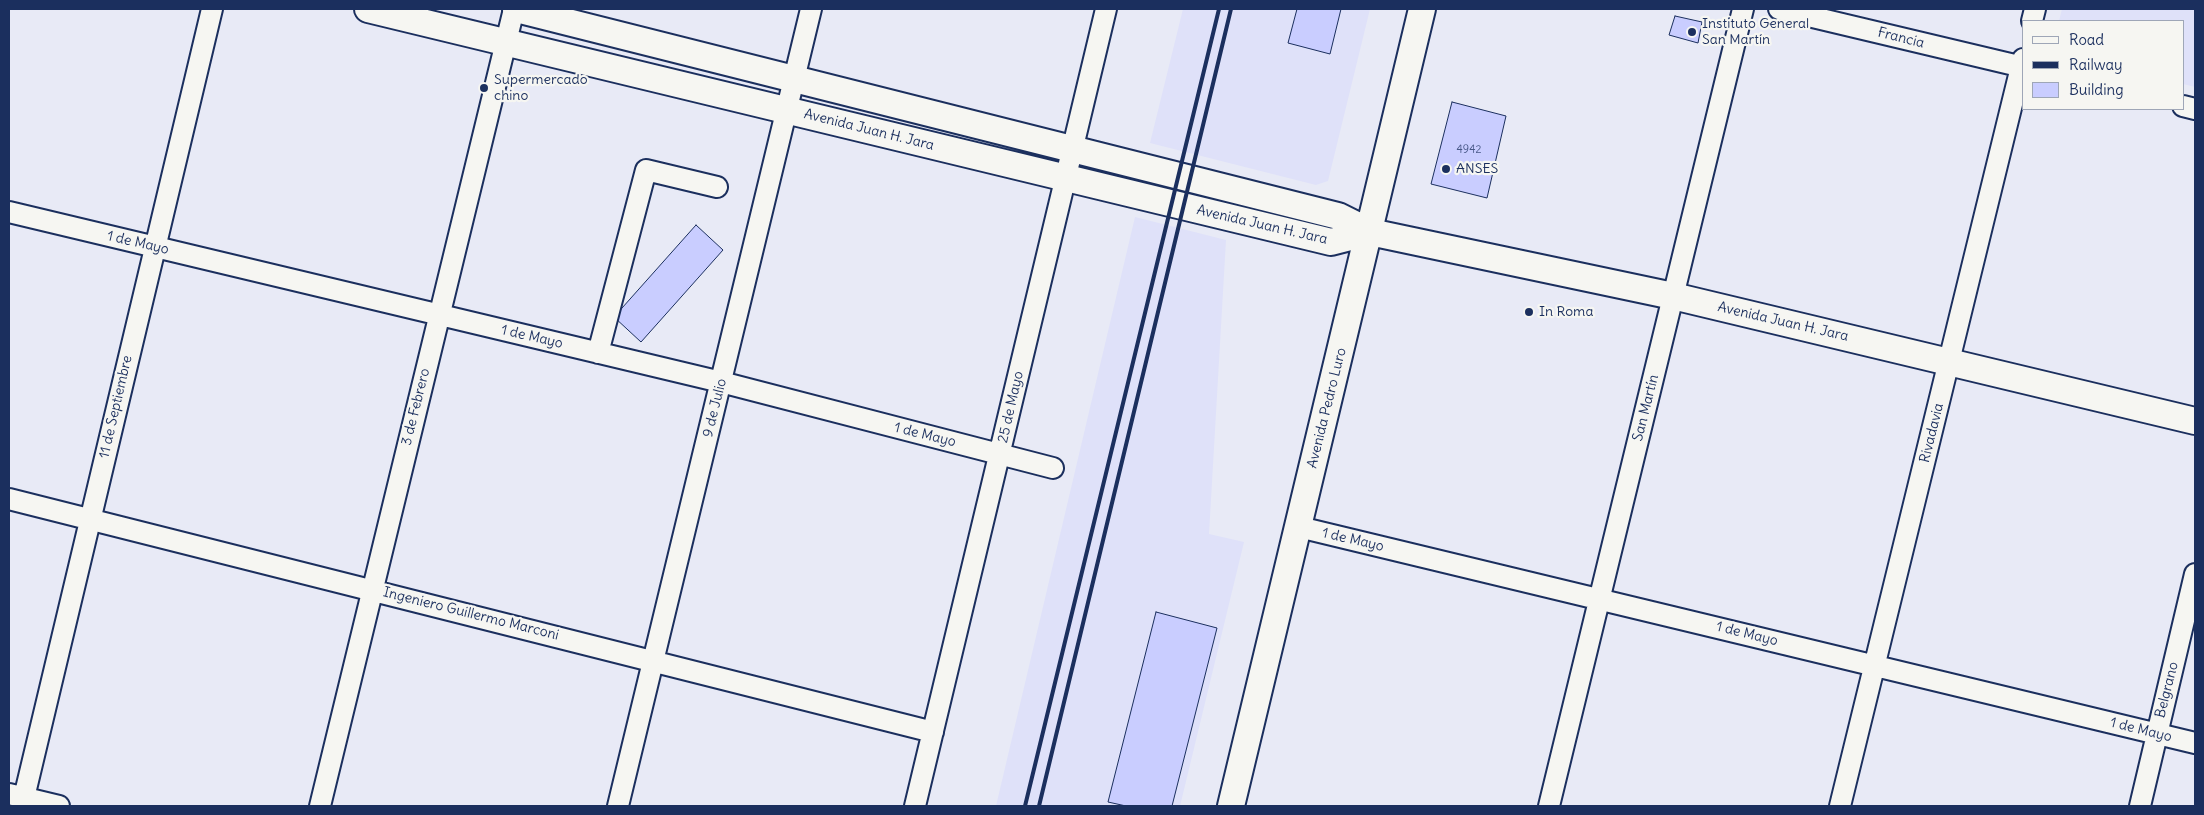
<!DOCTYPE html>
<html>
<head>
<meta charset="utf-8">
<style>
  body { margin:0 }
  #map { position:relative; width:2204px; height:815px; overflow:hidden; background:#e8eaf6; font-family:Delius,sans-serif }
  canvas { display:block }
  .frame { position:absolute; inset:0; border:10px solid #1b2f5e; pointer-events:none }
  .legend { position:absolute; left:2022px; top:20px; width:162px; height:90px; box-sizing:border-box; background:#f6f6f2; border:1px solid #9ea6b7; margin:0; padding:6px 9px; list-style:none; font-size:15px; color:#1b2f5e }
  .legend li { display:flex; align-items:center; gap:10px; height:25px }
  .legend b { width:25px; border:1px solid #9ea6b7 }
</style>
</head>
<body>
<div id="map">
<canvas width="2204" height="815"></canvas>
<div class="frame"></div>
<ul class="legend">
<li><b style="height:6px;background:#f6f6f2"></b>Road</li>
<li><b style="height:6px;background:#1b2f5e"></b>Railway</li>
<li><b style="height:14px;background:#c9cdff"></b>Building</li>
</ul>
</div>
<script>
const context = document.querySelector('canvas').getContext('2d');
context.lineJoin = 'round';
function paint(path, color) { context.fillStyle = color; context.fill(path, 'evenodd'); }
const toPath = rows => new Path2D(rows.map(r => 'M' + r).join(''));
function stroke(path, color, width, dash) { context.strokeStyle = color; context.lineWidth = width; context.lineCap = dash ? 'butt' : 'round'; context.setLineDash(dash || []); context.stroke(path); }
function label(font, color, halo, rows, align = 'center') {
  context.font = font + ' Delius,sans-serif'; context.lineWidth = 4.5; context.setLineDash([]); context.textBaseline = 'middle'; context.strokeStyle = halo; context.fillStyle = color; for (const [text, x, y, turn = 0] of rows) {
    context.save(); context.translate(x, y); context.rotate((+turn || 0) * Math.PI / 180); context.textAlign = isNaN(turn) ? turn : align; if (halo) context.strokeText(text, 0, 0); context.fillText(text, 0, 0); context.restore();
  }
}
paint(toPath([
  [1183,9,1370,9,1328,181,1316,185,1150,143],
  [2062,9,2195,9,2195,87,2183,84,2183,21,2059,21],
  [1135,217,1226,240,1209,534,1244,542,1180,806,996,806]
]), '#dfe1f9');
const building = toPath([
  [1297,9,1341,9,1330,54,1288,43,1297,9],
  [1675,16,1702,22,1698,43,1669,35,1675,16],
  [1452,102,1506,116,1487,198,1431,184,1452,102],
  [696,225,723,250,641,342,614,317,696,225],
  [1156,612,1217,628,1172,806,1126,806,1108,802,1156,612]
]);
paint(building, '#c9cdff');
stroke(building, '#1b2f5e', 1);
const minor = toPath([
  [1779,9,2023,67],
  [2032,21,2035,9],
  [2183,106,2195,109],
  [9,212,721,382,1053,468],
  [598,353,646,170,717,187],
  [9,499,933,732],
  [1299,527,2195,743],
  [9,794,59,806],
  [22,806,212,9],
  [320,806,514,9],
  [618,806,811,9],
  [915,806,1106,9],
  [1549,806,1743,9],
  [1840,806,2023,59],
  [2140,806,2195,574]
]);
const major = toPath([
  [368,9,1331,242,1370,232],
  [516,9,1338,216,1370,232,1673,296,2195,421],
  [1231,806,1422,9]
]);
stroke(minor, '#1b2f5e', 24);
stroke(major, '#1b2f5e', 30);
stroke(minor, '#f6f6f2', 20);
stroke(major, '#f6f6f2', 26);
stroke(toPath([
  [1025,806,1219,9],
  [1039,806,1231,9]
]), '#1b2f5e', 4);
for (const [x, y, r, color] of [
  [1692,32,5,"#1b2f5e"],
  [484,88,5,"#1b2f5e"],
  [1446,169,5,"#1b2f5e"],
  [1529,312,5,"#1b2f5e"]
]) { const dot = new Path2D(); dot.arc(x, y, r, 0, 2 * Math.PI); context.fillStyle = color; context.fill(dot); stroke(dot, '#f6f6f2', 2); }
label('11px', '#465686', null, [
  ["4942",1469,150]
]);
label('14px', '#1b2f5e', '#f6f6f2', [
  ["Instituto General",1702,24],
  ["San Martín",1702,40],
  ["Supermercado",494,80],
  ["chino",494,96],
  ["ANSES",1456,169],
  ["In Roma",1539,312]
], 'left');
label('14px', '#1b2f5e', '#f6f6f2', [
  ["Francia",1901,38,14],
  ["Avenida Juan H. Jara",869,130,14],
  ["Avenida Juan H. Jara",1262,225,13],
  ["1 de Mayo",138,243,13],
  ["Avenida Juan H. Jara",1783,322,13],
  ["1 de Mayo",532,337,13],
  ["11 de Septiembre",116,407,-77],
  ["3 de Febrero",416,407,-76],
  ["25 de Mayo",1011,407,-77],
  ["9 de Julio",715,408,-76],
  ["Avenida Pedro Luro",1327,408,-76],
  ["San Martín",1646,408,-76],
  ["Rivadavia",1932,433,-76],
  ["1 de Mayo",925,435,14],
  ["1 de Mayo",1353,540,13],
  ["Ingeniero Guillermo Marconi",471,614,14],
  ["1 de Mayo",1747,634,14],
  ["Belgrano",2167,690,-76],
  ["1 de Mayo",2141,730,14]
]);
</script>
</body>
</html>
